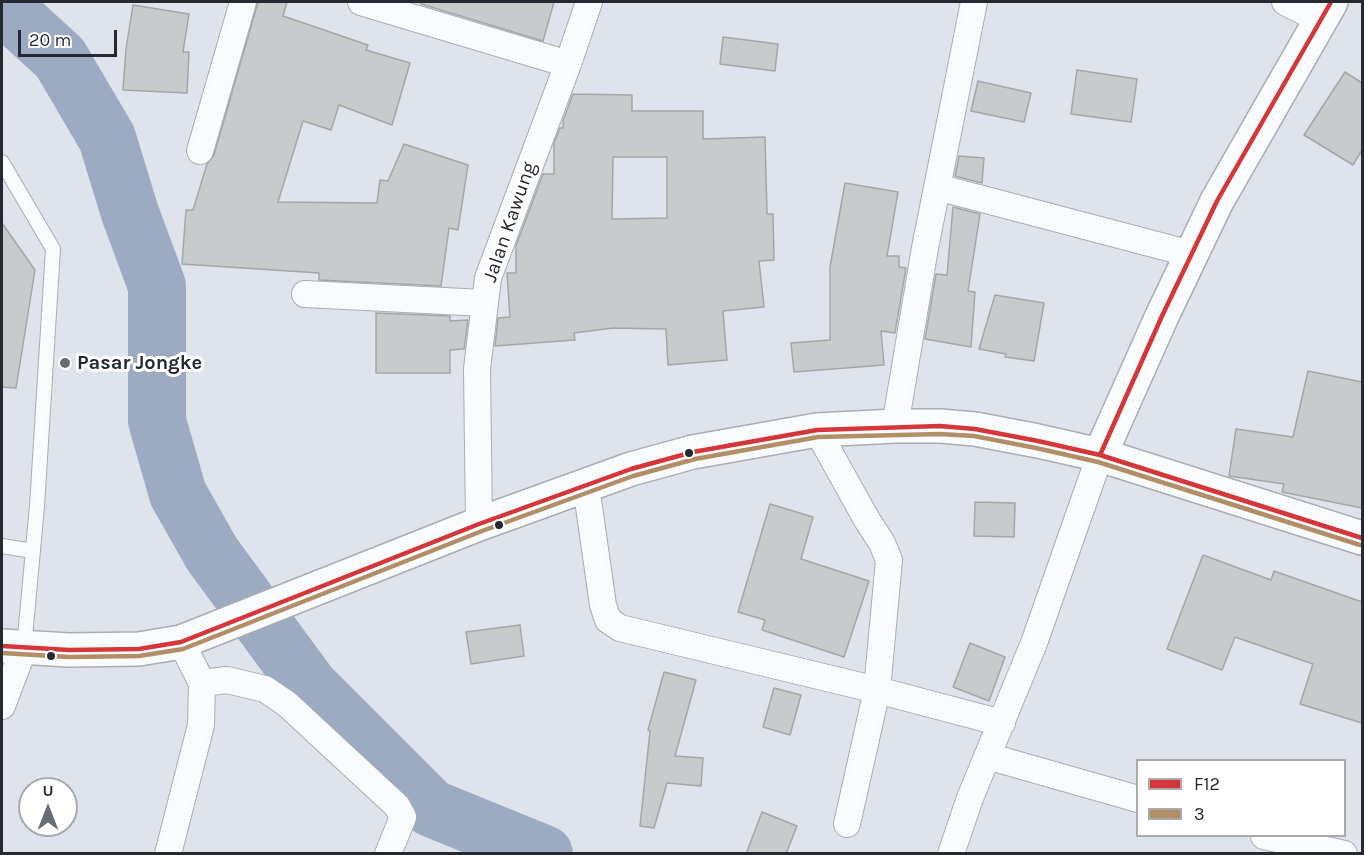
<!DOCTYPE html>
<html>
<head>
<meta charset="utf-8">
<style>
  body { margin:0 }
  #map { position:relative; width:1364px; height:855px; overflow:hidden; background:#dfe4ec; font-family:Karla,sans-serif }
  canvas { display:block }
  .frame { position:absolute; inset:0; border:3px solid #262a30; pointer-events:none }
  .legend { position:absolute; left:1136px; top:759px; width:210px; height:78px; box-sizing:border-box; background:#fff; border:2px solid #a8aaac; margin:0; padding:8px 10px; list-style:none; font-size:18px; color:#262a30 }
  .legend li { display:flex; align-items:center; gap:12px; height:30px }
  .legend b { width:30px; border:2px solid #a8aaac }
  .north { position:absolute; left:18px; top:777px; width:60px; height:60px; box-sizing:border-box; background:#fff; border:2px solid #a8aaac; border-radius:50%; rotate:0deg; font-size:16px; font-weight:700; line-height:24px; text-align:center; color:#262a30 }
  .north::after { content:''; display:block; margin:auto; width:21px; height:27px; background:#676b72; clip-path:polygon(50% 0,100% 100%,50% 72%,0 100%) }
  .scale { position:absolute; left:18px; top:30px; width:99px; height:27px; box-sizing:border-box; border:3px solid #262a30; border-top:0; padding-left:8px; font-size:18px; line-height:21px; white-space:nowrap; color:#262a30; -webkit-text-stroke:4px #fff; paint-order:stroke }
</style>
</head>
<body>
<div id="map">
<canvas width="1364" height="855"></canvas>
<div class="frame"></div>
<ul class="legend">
<li><b style="height:8px;background:#d5363a"></b>F12</li>
<li><b style="height:8px;background:#b28e67"></b>3</li>
</ul>
<div class="north">U</div>
<div class="scale">20 m</div>
</div>
<script>
const context = document.querySelector('canvas').getContext('2d');
context.lineJoin = 'round';
const toPath = rows => new Path2D(rows.map(r => 'M' + r).join(''));
function stroke(path, color, width, dash) { context.strokeStyle = color; context.lineWidth = width; context.lineCap = dash ? 'butt' : 'round'; context.setLineDash(dash || []); context.stroke(path); }
function paint(path, color) { context.fillStyle = color; context.fill(path, 'evenodd'); }
function label(font, color, halo, rows, align = 'center') {
  context.font = font + ' Karla,sans-serif'; context.lineWidth = 6; context.setLineDash([]); context.textBaseline = 'middle'; context.strokeStyle = halo; context.fillStyle = color; for (const [text, x, y, turn = 0] of rows) {
    context.save(); context.translate(x, y); context.rotate((+turn || 0) * Math.PI / 180); context.textAlign = isNaN(turn) ? turn : align; if (halo) context.strokeText(text, 0, 0); context.fillText(text, 0, 0); context.restore();
  }
}
stroke(toPath([
  [2,5,60,58,107,138,130,213,157,286,157,421,178,494,212,554,309,686,431,808,544,854]
]), '#9cabc2', 58);
const building = toPath([
  [258,2,287,2,283,16,368,45,366,50,410,63,392,125,339,105,331,130,303,121,278,202,377,203,380,180,388,181,404,144,468,165,458,230,449,228,441,286,319,280,319,273,182,264,186,210,193,210,207,164,214,155,258,2],
  [421,2,554,2,543,41,421,4,421,2],
  [133,5,189,14,183,52,189,52,187,93,123,90,126,49,133,5],
  [723,37,778,44,775,71,720,64,723,37],
  [1077,70,1137,79,1131,122,1071,114,1077,70],
  [1345,72,1362,83,1362,150,1353,165,1304,135,1345,72],
  [978,81,1031,93,1024,122,971,111,978,81],
  [573,94,632,95,632,111,703,111,703,139,765,137,767,214,773,214,774,260,759,261,764,307,723,311,727,360,668,365,666,329,613,328,574,333,575,340,495,346,498,318,510,317,507,273,516,273,516,246,543,174,554,174,554,143,560,128,563,128,563,121,573,94],
  [613,157,667,157,667,218,612,219,613,157],
  [959,156,984,158,982,183,955,176,959,156],
  [845,183,898,192,887,256,899,256,899,267,906,268,895,333,881,331,884,365,794,372,791,343,830,340,830,267,845,183],
  [953,207,980,214,968,291,975,292,971,347,925,339,936,274,947,275,953,207],
  [2,223,35,270,16,388,2,387,2,223],
  [995,295,1044,303,1034,361,1005,357,1006,354,979,349,995,295],
  [376,313,450,316,450,321,468,320,464,349,450,350,450,373,376,373,376,313],
  [1308,371,1362,382,1362,508,1282,492,1284,484,1229,476,1236,429,1293,437,1308,371],
  [975,502,1015,503,1014,537,974,536,975,502],
  [770,504,813,517,801,559,869,581,844,657,762,630,765,620,738,612,770,504],
  [1203,555,1271,580,1274,571,1362,602,1362,723,1300,704,1313,664,1235,637,1222,670,1167,649,1203,555],
  [520,625,524,656,471,664,466,632,520,625],
  [970,643,1005,657,989,701,953,687,970,643],
  [664,672,696,680,675,756,703,758,701,786,667,783,654,828,640,826,650,731,648,730,664,672],
  [774,688,801,695,790,735,763,727,774,688],
  [762,812,797,826,786,854,746,854,762,812]
]);
paint(building, '#c7cbcb');
stroke(building, '#a2a6a7', 1.5);
const lane = toPath([
  [2,162,53,249,37,506,24,648],
  [2,546,33,551]
]);
const street = toPath([
  [361,2,568,64],
  [1285,2,1321,20],
  [200,151,243,2],
  [937,187,1191,254],
  [305,294,484,303],
  [895,426,925,248,974,2],
  [817,430,867,520,882,543,889,560,877,690,847,824],
  [586,486,603,605,608,620,620,628,877,690,1002,723],
  [479,524,477,369,488,278,568,64,589,2],
  [202,683,227,680,265,689,287,704,397,806,403,817,388,854],
  [2,706,24,648],
  [987,756,1138,799],
  [1264,836,1344,854],
  [168,854,201,725,202,683,181,642],
  [951,854,970,798,1034,643,1100,455]
]);
const secondary = toPath([
  [1100,455,1162,316,1217,201,1331,2],
  [2,646,69,650,139,649,181,642,479,524,631,469,693,452,817,430,895,426,940,426,975,429,1038,441,1100,455,1362,538]
]);
stroke(lane, '#a9acb3', 16);
stroke(street, '#a9acb3', 28);
stroke(secondary, '#a9acb3', 36);
stroke(lane, '#fafbfc', 14);
stroke(street, '#fafbfc', 26);
stroke(secondary, '#fafbfc', 33);
stroke(toPath([
  [1100,455,1162,316,1217,201,1331,2],
  [2,646,69,650,139,649,181,642,479,524,631,469,693,452,817,430,940,426,975,429,1038,441,1100,455,1362,538]
]), '#d5363a', 4.5);
stroke(toPath([
  [2,653,69,657,139,656,183,649,482,531,633,476,695,459,818,437,940,434,974,436,1036,448,1098,462,1360,545]
]), '#b28e67', 4.5);
for (const [x, y, r, color] of [
  [65,363,6,"#676b72"],
  [689,453,5,"#262a30"],
  [499,525,5,"#262a30"],
  [51,656,5,"#262a30"]
]) { const dot = new Path2D(); dot.arc(x, y, r, 0, 2 * Math.PI); context.fillStyle = color; context.fill(dot); stroke(dot, '#fff', 2); }
label('20px', '#262a30', '#fff', [
  ["Jalan Kawung",510,222,-71]
]);
label('bold 20px', '#262a30', '#fff', [
  ["Pasar Jongke",77,363]
], 'left');
</script>
</body>
</html>
